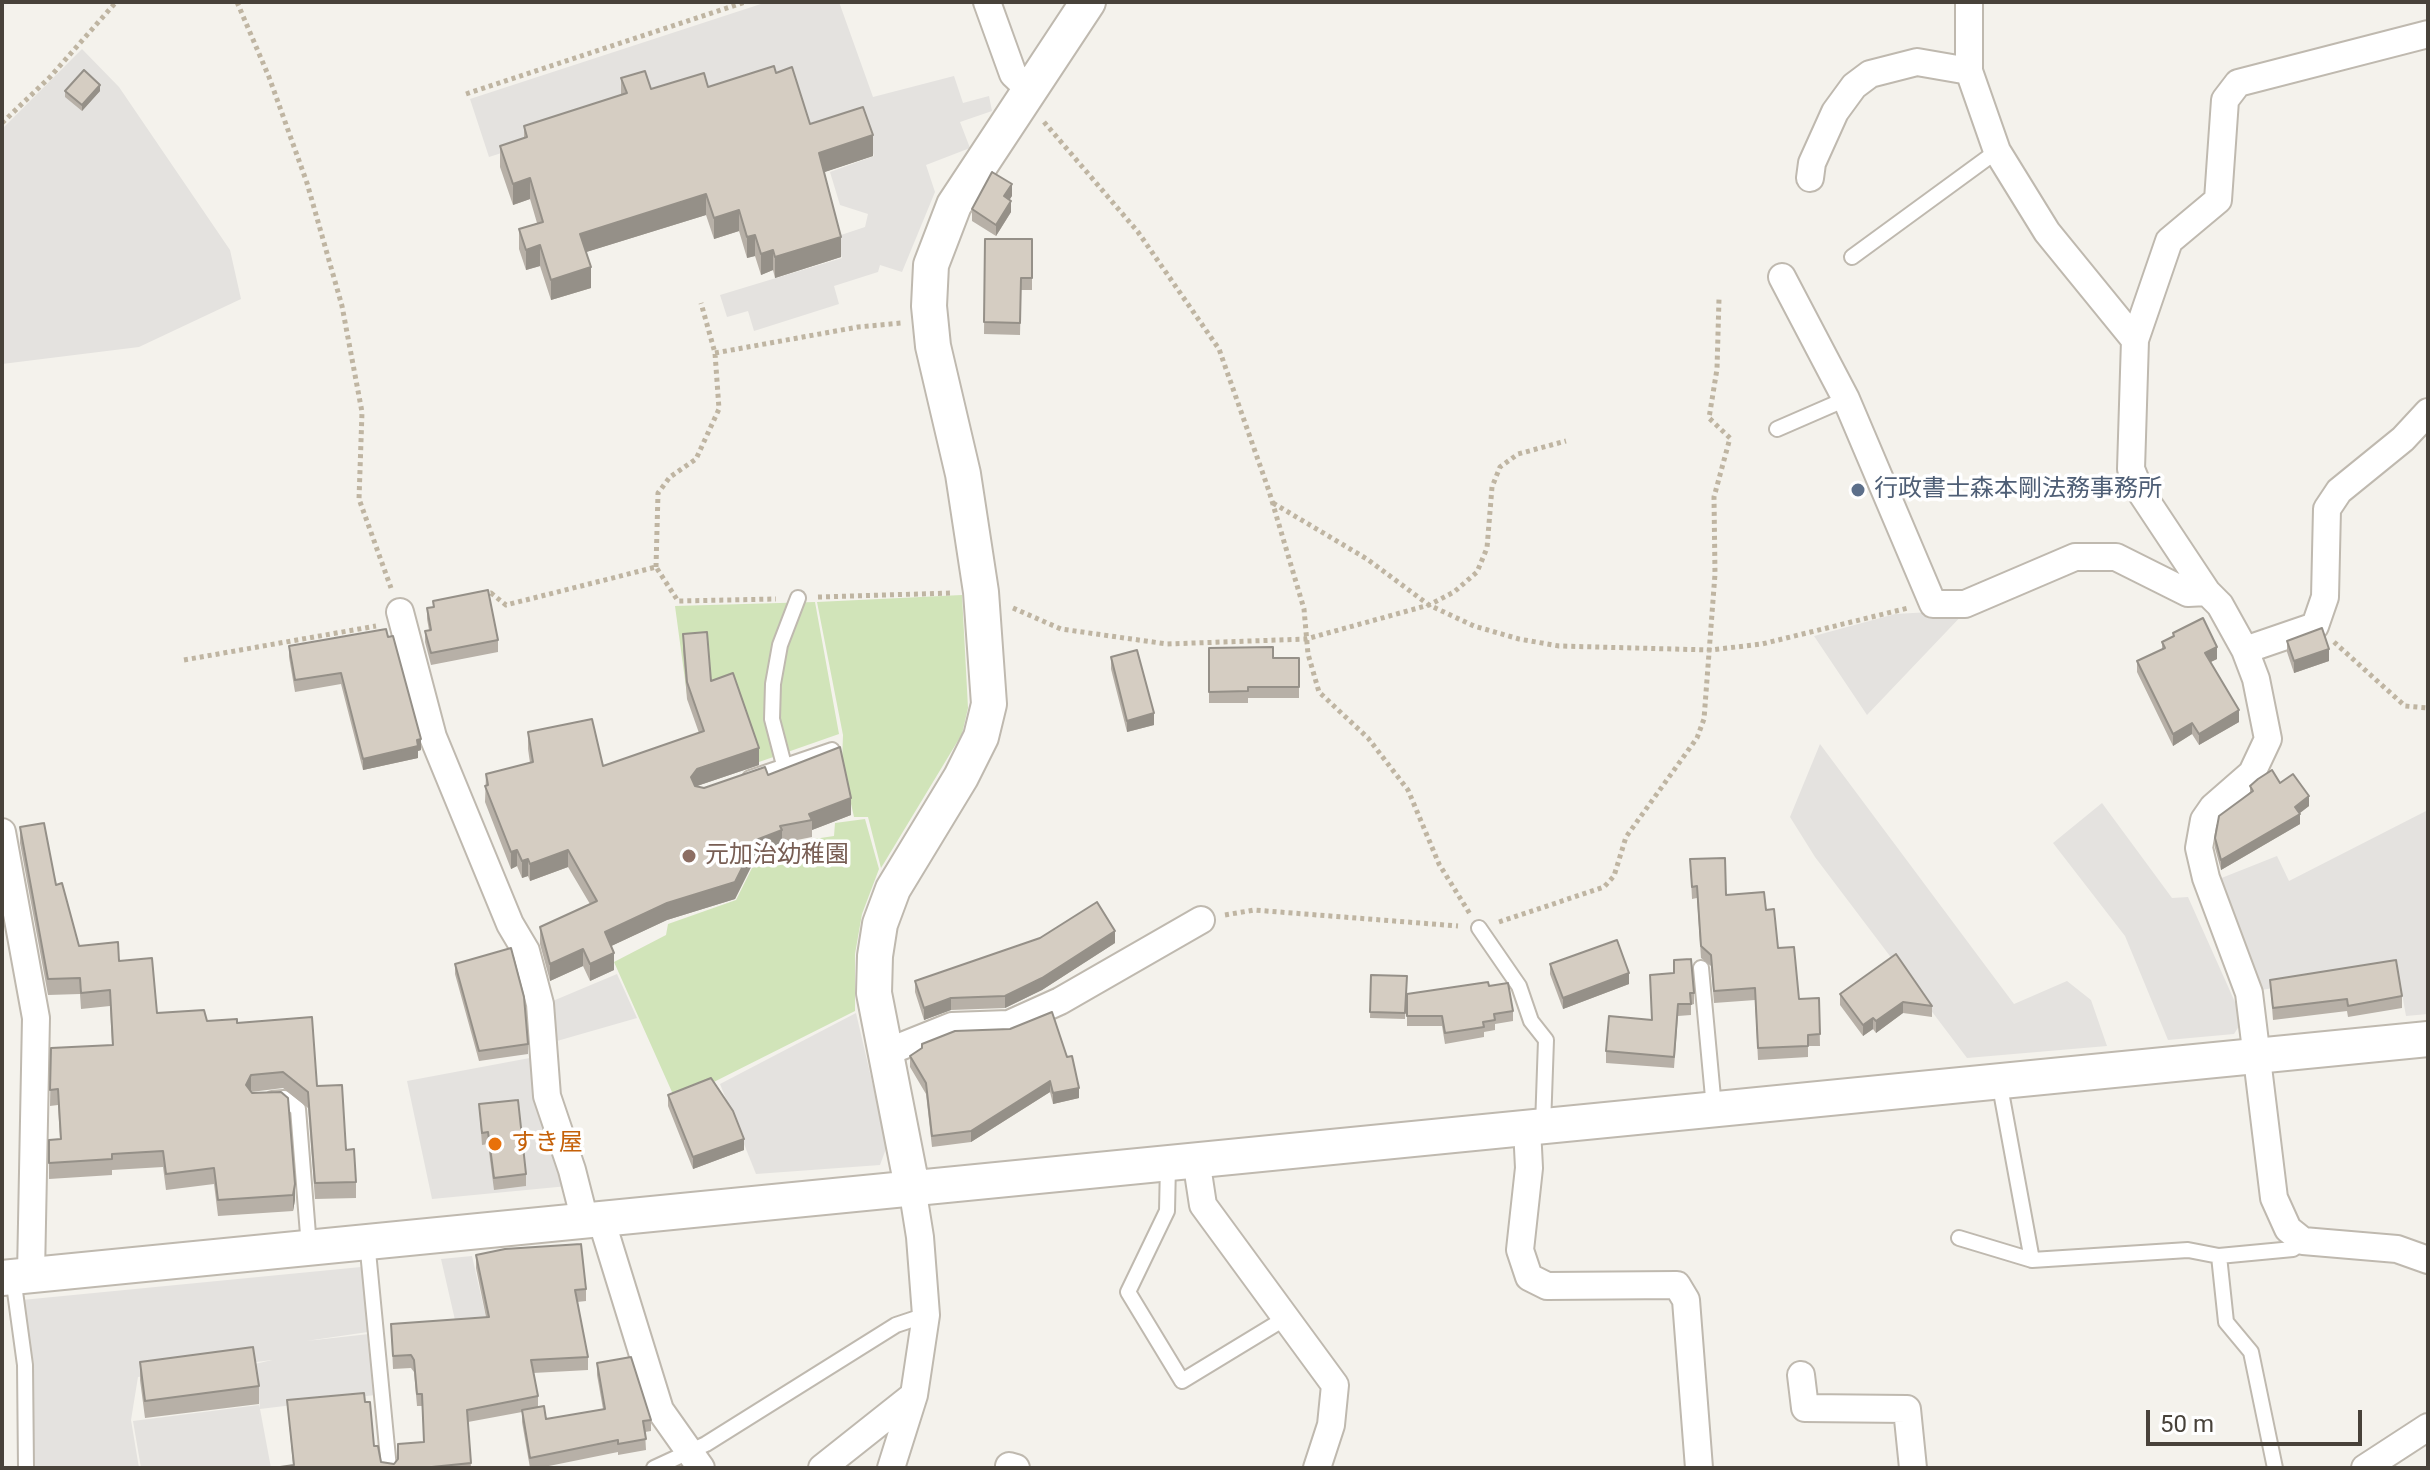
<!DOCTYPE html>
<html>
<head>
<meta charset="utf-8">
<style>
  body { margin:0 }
  #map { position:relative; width:2430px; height:1470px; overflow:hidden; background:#f4f2ec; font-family:Roboto,sans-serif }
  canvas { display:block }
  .frame { position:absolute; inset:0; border:4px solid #48423a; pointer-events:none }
  .scale { position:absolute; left:2146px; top:1410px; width:216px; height:36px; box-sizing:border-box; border:4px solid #48423a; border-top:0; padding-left:10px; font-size:24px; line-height:28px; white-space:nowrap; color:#48423a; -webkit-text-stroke:6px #fff; paint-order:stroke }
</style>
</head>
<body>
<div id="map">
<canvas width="2430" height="1470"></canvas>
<div class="frame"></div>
<div class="scale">50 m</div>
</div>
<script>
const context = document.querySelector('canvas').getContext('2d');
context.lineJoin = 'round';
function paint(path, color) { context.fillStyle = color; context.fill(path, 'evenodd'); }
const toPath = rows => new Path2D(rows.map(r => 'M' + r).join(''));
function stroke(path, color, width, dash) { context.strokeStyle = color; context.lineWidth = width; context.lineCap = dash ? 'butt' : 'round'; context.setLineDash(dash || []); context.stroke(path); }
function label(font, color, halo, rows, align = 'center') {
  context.font = font + ' Roboto,"Noto Sans JP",sans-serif'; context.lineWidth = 7; context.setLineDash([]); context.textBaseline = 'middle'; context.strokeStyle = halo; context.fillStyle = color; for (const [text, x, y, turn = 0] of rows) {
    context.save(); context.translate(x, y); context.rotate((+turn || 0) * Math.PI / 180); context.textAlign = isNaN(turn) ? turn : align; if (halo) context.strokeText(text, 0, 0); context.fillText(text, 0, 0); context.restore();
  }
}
paint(toPath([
  [962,595,968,708,962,734,881,868,868,817,854,817,842,764,843,735,817,602],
  [815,602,839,734,759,762,735,688,688,702,675,606],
  [865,819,879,869,862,914,855,954,855,1011,676,1101,614,962,666,935,668,924,736,900,752,868,775,863,773,854,806,846,807,840,834,836,835,823]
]), '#d1e4b9');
paint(toPath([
  [767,2,839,2,873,97,954,76,963,103,989,96,992,111,960,122,970,148,926,165,935,192,902,272,880,265,878,272,834,286,839,304,754,331,748,311,727,317,720,295,842,258,835,237,865,227,868,214,840,205,830,172,874,156,864,126,811,143,625,113,489,157,470,99],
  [82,49,119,87,230,250,241,299,139,347,2,364,2,129],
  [1967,610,1867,715,1814,636,1895,614],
  [1820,744,2014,1004,2067,981,2091,1000,2107,1046,1967,1058,1815,857,1790,817],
  [2102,803,2172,898,2188,897,2243,1020,2234,1034,2168,1040,2125,936,2053,843],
  [2428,810,2428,1014,2406,1016,2398,971,2260,990,2219,879,2277,856,2289,881],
  [617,974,637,1018,550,1043,548,1003],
  [856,1013,887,1146,880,1165,756,1174,720,1084],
  [535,1057,568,1186,432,1199,407,1081],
  [472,1256,490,1335,469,1381,441,1259],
  [361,1267,368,1332,306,1341,369,1334,375,1395,260,1409,271,1468,141,1468,133,1421,259,1405,260,1408,255,1364,272,1360,138,1377,131,1420,139,1468,33,1468,34,1365,22,1300]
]), '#e4e2df');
const service = toPath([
  [1852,257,1997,151],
  [1777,429,1846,399],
  [784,765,772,719,773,684,780,645,798,598],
  [750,778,832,750],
  [1479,928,1519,986,1531,1021,1546,1040,1543,1126],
  [1701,968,1714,1108],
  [1999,1081,2032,1260],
  [272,1099,284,1098,298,1109,309,1247],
  [1168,1164,1167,1211,1128,1292,1182,1381,1284,1319],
  [1959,1238,2032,1260,2188,1250,2219,1256,2293,1249,2303,1241],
  [367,1241,389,1468],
  [2219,1256,2226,1322,2251,1352,2275,1468],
  [13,1277,25,1365,26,1468],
  [654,1468,706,1444,896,1325,926,1315]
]);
const minor = toPath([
  [987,2,1013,74,1032,92],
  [1969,2,1969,71,1997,151,2047,232,2135,340,2131,469,2140,491,2207,592,2220,605,2245,650,2256,679,2268,739,2252,773,2213,807,2204,820,2199,848,2206,878,2249,993,2274,1198,2288,1229,2303,1241,2397,1249,2428,1260],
  [1810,178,1812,163,1835,112,1854,86,1870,74,1917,62,1969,71],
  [1782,277,1846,399,1933,604,1965,604,2075,557,2116,557,2188,593,2207,592],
  [2135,340,2169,241,2218,200,2225,100,2238,83,2428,34],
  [400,612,433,737,510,924,526,951,540,1004,547,1096,572,1170,585,1221],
  [2245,650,2315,626,2325,597,2327,509,2339,491,2403,439,2428,412],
  [2,832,36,1018,31,1274],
  [887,1052,952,1026,1009,1024,1060,1001,1201,920],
  [1527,1128,1529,1168,1520,1250,1529,1277,1547,1286,1677,1285,1686,1300,1699,1468],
  [1196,1159,1203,1205,1335,1385,1331,1425,1317,1468],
  [601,1219,660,1410,701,1468],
  [1801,1375,1805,1408,1907,1409,1913,1468],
  [1009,1466,1016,1468],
  [822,1468,914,1395],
  [891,1468,914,1395,926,1315,920,1237,912,1187],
  [2365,1468,2428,1427]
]);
const tertiary = toPath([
  [912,1187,874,993,875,956,880,924,893,889,961,777,981,737,989,704,981,592,963,474,933,346,929,306,931,265,954,205,1088,2],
  [2,1278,2428,1039]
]);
stroke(service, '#bfb9af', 18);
stroke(minor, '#bfb9af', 30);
stroke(tertiary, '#bfb9af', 38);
stroke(toPath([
  [237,2,269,77,307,183,342,306,362,412,359,499,391,588],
  [466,94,745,2],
  [1044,122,1138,232,1219,349,1269,491,1304,609,1308,654,1319,692,1368,738,1408,790,1439,864,1470,914],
  [2,123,50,77,116,2],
  [715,353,858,327,901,323],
  [1273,503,1367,559,1429,605,1474,626,1519,639,1559,646,1710,650,1762,644,1908,608],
  [656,567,658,493,670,477,696,459,719,409,715,353,701,303],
  [483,595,491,593,506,605,656,567,678,601,776,599],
  [818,597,952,593],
  [1013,608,1061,629,1167,644,1306,639,1429,605,1454,592,1477,572,1487,548,1492,487,1500,467,1518,454,1566,441],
  [2334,642,2405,706,2428,708],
  [184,660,376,626],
  [1225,915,1254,910,1458,926],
  [1499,922,1604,887,1614,876,1626,837,1697,738,1704,719,1715,574,1714,497,1730,438,1709,418,1717,369,1719,299]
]), '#bfb5a2', 5, [4, 4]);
stroke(service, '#fff', 14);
stroke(minor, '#fff', 26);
stroke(tertiary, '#fff', 34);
paint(toPath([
  [776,73,810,124,873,156,824,172,841,257,775,278,773,270,761,275,755,256,747,258,739,231,714,239,706,215,586,252,591,288,551,300,540,266,526,270,519,249,519,229,537,223,530,199,513,205,500,167,500,146,524,139,524,126,621,95,621,78,651,89,708,87],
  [65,91,100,91,82,111,65,97],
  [1012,196,1009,200,1011,212,996,236,972,221,972,209],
  [985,239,1032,239,1032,290,1021,290,1020,335,984,334],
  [433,601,498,640,498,652,431,665,425,642,425,631,429,630,427,619,427,608,433,607],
  [2173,633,2217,659,2210,662,2239,722,2199,745,2192,734,2173,746,2137,672,2137,661,2162,649,2162,642,2173,637],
  [683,634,759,765,697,786,704,788,768,775,851,815,812,830,812,837,782,843,782,847,756,857,735,899,667,920,611,946,614,970,590,981,583,966,550,981,540,944,540,927,590,904,568,867,530,881,528,876,522,878,517,866,511,869,485,802,486,774,530,763,528,749,528,732,603,766,699,733,687,699,683,651],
  [388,637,421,750,418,751,418,758,363,770,341,684,295,692,289,657,289,646],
  [2287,641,2329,661,2294,673,2287,652],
  [1209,648,1273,658,1299,658,1299,698,1248,698,1248,703,1209,703],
  [1111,657,1154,725,1127,732,1111,669],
  [2280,783,2309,806,2299,813,2300,824,2221,870,2215,848,2215,838,2250,794,2250,786],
  [20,827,56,885,79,946,119,961,157,1013,207,1021,237,1023,317,1086,346,1150,356,1182,356,1198,315,1199,308,1108,283,1088,251,1092,295,1200,293,1211,218,1216,214,1184,166,1190,163,1167,112,1170,112,1175,49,1179,49,1140,60,1139,58,1105,50,1106,51,1048,112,1045,110,1006,81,1009,80,994,48,995,20,843],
  [1690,859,1726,895,1766,910,1778,948,1799,999,1819,998,1820,1046,1808,1046,1808,1057,1758,1060,1755,1000,1714,1003,1711,966,1701,958,1697,898,1692,899],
  [1115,943,1042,990,1005,1008,951,1010,924,1020,915,992,915,981],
  [1674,960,1694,993,1694,1004,1691,1005,1691,1015,1678,1016,1674,1068,1606,1063,1606,1051,1652,1020,1650,975,1674,973],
  [455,964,528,1044,528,1054,479,1061,455,974],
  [1550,964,1629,984,1563,1009,1550,974],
  [1371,975,1407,976,1405,1019,1370,1018],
  [2270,980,2402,996,2402,1008,2348,1017,2347,1011,2273,1020],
  [1489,986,1513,1011,1513,1021,1495,1024,1495,1030,1484,1032,1484,1037,1445,1044,1442,1026,1407,1026,1407,994],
  [1840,994,1932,1006,1932,1017,1903,1013,1876,1033,1873,1029,1863,1036,1840,1005],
  [955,1031,1079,1098,1053,1104,1050,1092,971,1142,932,1147,926,1094,910,1067,910,1056],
  [668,1095,744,1150,693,1169,668,1106],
  [479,1104,526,1174,526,1186,494,1190,488,1144,482,1145],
  [476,1255,586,1289,586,1301,577,1302,588,1357,588,1370,533,1373,538,1396,538,1407,546,1419,603,1409,597,1375,597,1363,651,1420,651,1431,645,1432,646,1450,618,1455,618,1452,539,1468,530,1468,522,1422,522,1412,468,1422,471,1468,273,1468,293,1465,287,1400,365,1402,374,1446,381,1462,394,1464,424,1442,422,1406,417,1406,414,1372,411,1368,393,1369,391,1324,486,1317,476,1268],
  [140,1362,259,1386,259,1404,145,1418,140,1380]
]), '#b7b0a7');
paint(toPath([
  [100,85,100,91,82,111,82,105],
  [873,135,873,156,819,174,819,153],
  [530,178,530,199,513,205,513,184],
  [1012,184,1012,196,1004,208,1004,196],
  [706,194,706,215,580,254,580,234],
  [1011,201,1011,212,996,236,996,225],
  [739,210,739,231,714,239,714,218],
  [755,235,755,256,747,258,747,237],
  [841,237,841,257,775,278,775,257],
  [540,245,540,266,526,270,526,250],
  [773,250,773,270,761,275,761,254],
  [591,267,591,288,551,300,551,280],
  [2217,647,2217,659,2205,665,2205,653],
  [2329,649,2329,661,2294,673,2294,661],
  [2239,710,2239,722,2199,745,2199,734],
  [1154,713,1154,725,1127,732,1127,721],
  [2192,723,2192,734,2173,746,2173,734],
  [421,739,421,750,418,751,418,758,363,770,363,759],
  [759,748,759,765,697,786,691,794,691,777,697,769],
  [2309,796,2309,806,2295,817,2295,807],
  [851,798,851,815,812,830,812,820,809,814],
  [2300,814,2300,824,2221,870,2221,860],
  [782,830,782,847,756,857,735,899,667,920,605,949,605,932,756,840],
  [517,850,517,866,511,869,511,852],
  [568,850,568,867,530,881,530,864],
  [528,859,528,876,522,878,522,861],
  [1115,931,1115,943,1042,990,1005,1008,1005,996],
  [583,949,583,966,550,981,550,964],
  [614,953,614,970,590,981,590,964],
  [1629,973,1629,984,1563,1009,1563,998],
  [951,998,951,1010,924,1020,924,1008],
  [1903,1002,1903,1013,1876,1033,1876,1021],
  [1873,1018,1873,1029,1863,1036,1863,1025],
  [251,1075,251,1091,246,1085],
  [1050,1081,1050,1092,971,1142,971,1131],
  [1079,1088,1079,1098,1053,1104,1053,1093],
  [744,1139,744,1150,693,1169,693,1157],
  [295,1184,295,1200,293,1211,293,1195]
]), '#959088');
const building = toPath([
  [774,66,776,73,792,67,810,124,863,107,873,135,819,153,841,237,775,257,773,250,761,254,755,235,747,237,739,210,714,218,706,194,580,234,591,267,551,280,540,245,526,250,519,229,543,222,530,178,513,184,500,146,527,137,524,126,627,93,621,78,645,71,651,89,704,73,708,87,774,66],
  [84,70,100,85,82,105,65,91,84,70],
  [992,172,1012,184,1004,196,1011,201,996,225,972,209,992,172],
  [985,239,1032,239,1032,278,1021,278,1020,323,984,322,985,239],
  [488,590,498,640,431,653,425,631,431,630,427,608,434,607,433,601,488,590],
  [2203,618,2217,647,2205,653,2239,710,2199,734,2192,723,2173,734,2137,661,2165,648,2162,642,2174,636,2173,633,2203,618],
  [2322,628,2329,649,2294,661,2287,641,2322,628],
  [386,629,388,637,393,636,421,739,417,740,418,746,363,759,341,673,295,680,289,646,386,629],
  [707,632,711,681,733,673,759,748,697,769,691,777,695,786,704,788,765,767,768,775,840,747,851,798,809,814,812,820,780,826,782,830,756,840,735,882,667,903,605,932,614,953,590,964,583,949,550,964,540,927,597,901,568,850,530,864,528,859,522,861,517,850,511,852,485,786,488,785,486,774,533,762,528,732,592,719,603,766,704,731,687,682,683,634,707,632],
  [1273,647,1273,658,1299,658,1299,687,1248,687,1248,691,1209,692,1209,648,1273,647],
  [1137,650,1154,713,1127,721,1111,657,1137,650],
  [2272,770,2280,783,2293,774,2309,796,2295,807,2300,814,2221,860,2215,838,2219,816,2253,791,2250,786,2258,779,2272,770],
  [44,823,56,885,62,883,79,946,118,942,119,961,152,958,157,1013,204,1010,207,1021,237,1019,237,1023,312,1017,317,1086,342,1085,346,1150,354,1149,356,1182,315,1183,308,1092,283,1072,251,1075,246,1085,252,1093,281,1092,288,1098,295,1184,293,1195,218,1200,214,1168,166,1174,163,1151,112,1154,112,1159,49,1163,49,1140,61,1139,58,1089,50,1090,51,1048,113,1045,110,990,81,993,80,978,48,979,20,827,44,823],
  [1725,858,1726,895,1764,892,1766,910,1774,909,1778,948,1794,947,1799,999,1819,998,1820,1034,1808,1035,1808,1046,1758,1048,1755,988,1714,991,1711,955,1701,946,1697,886,1692,887,1690,859,1725,858],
  [1097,902,1115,931,1042,978,1005,996,951,998,924,1008,915,981,1040,938,1097,902],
  [1617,940,1629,973,1563,998,1550,964,1617,940],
  [511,948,524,997,528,1044,479,1051,455,964,511,948],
  [1896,954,1932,1006,1903,1002,1876,1021,1873,1018,1863,1025,1840,994,1896,954],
  [1691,959,1694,993,1690,993,1691,1004,1678,1004,1674,1057,1606,1051,1609,1016,1652,1020,1650,975,1674,973,1674,960,1691,959],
  [2396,960,2402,996,2348,1006,2347,999,2273,1008,2270,980,2396,960],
  [1371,975,1407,976,1405,1013,1370,1012,1371,975],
  [1488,982,1489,986,1508,983,1513,1011,1494,1014,1495,1020,1483,1022,1484,1027,1445,1033,1442,1016,1407,1016,1407,994,1488,982],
  [1052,1012,1067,1057,1072,1056,1079,1088,1053,1093,1050,1081,971,1131,932,1136,926,1083,910,1056,922,1048,922,1044,955,1031,1010,1029,1052,1012],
  [711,1078,733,1111,744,1139,693,1157,668,1095,711,1078],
  [518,1100,526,1174,494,1178,488,1132,482,1133,479,1104,518,1100],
  [581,1244,586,1289,575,1290,588,1357,531,1360,538,1396,467,1410,471,1463,422,1468,273,1468,294,1465,287,1400,364,1393,365,1402,370,1402,374,1446,378,1446,381,1462,394,1464,398,1459,398,1444,424,1442,422,1394,417,1394,414,1360,411,1355,393,1356,391,1324,489,1317,476,1255,505,1249,581,1244],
  [253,1347,259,1386,145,1401,140,1362,253,1347],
  [631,1357,651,1420,643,1421,646,1439,618,1444,618,1440,530,1458,522,1410,544,1406,546,1419,605,1409,597,1363,631,1357]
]);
paint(building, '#d5cdc2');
stroke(building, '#959088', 2);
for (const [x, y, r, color] of [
  [1858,490,8,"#5c6f8a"],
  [689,856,8,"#8d6e63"],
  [495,1144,8,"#e8710a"]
]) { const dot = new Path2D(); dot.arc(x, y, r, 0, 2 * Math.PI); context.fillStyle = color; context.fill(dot); stroke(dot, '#fff', 3); }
label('24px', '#4e5e75', '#fff', [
  ["行政書士森本剛法務事務所",1874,490]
], 'left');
label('24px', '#785e54', '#fff', [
  ["元加治幼稚園",705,856]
], 'left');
label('24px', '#c56008', '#fff', [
  ["すき屋",511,1144]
], 'left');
</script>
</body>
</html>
